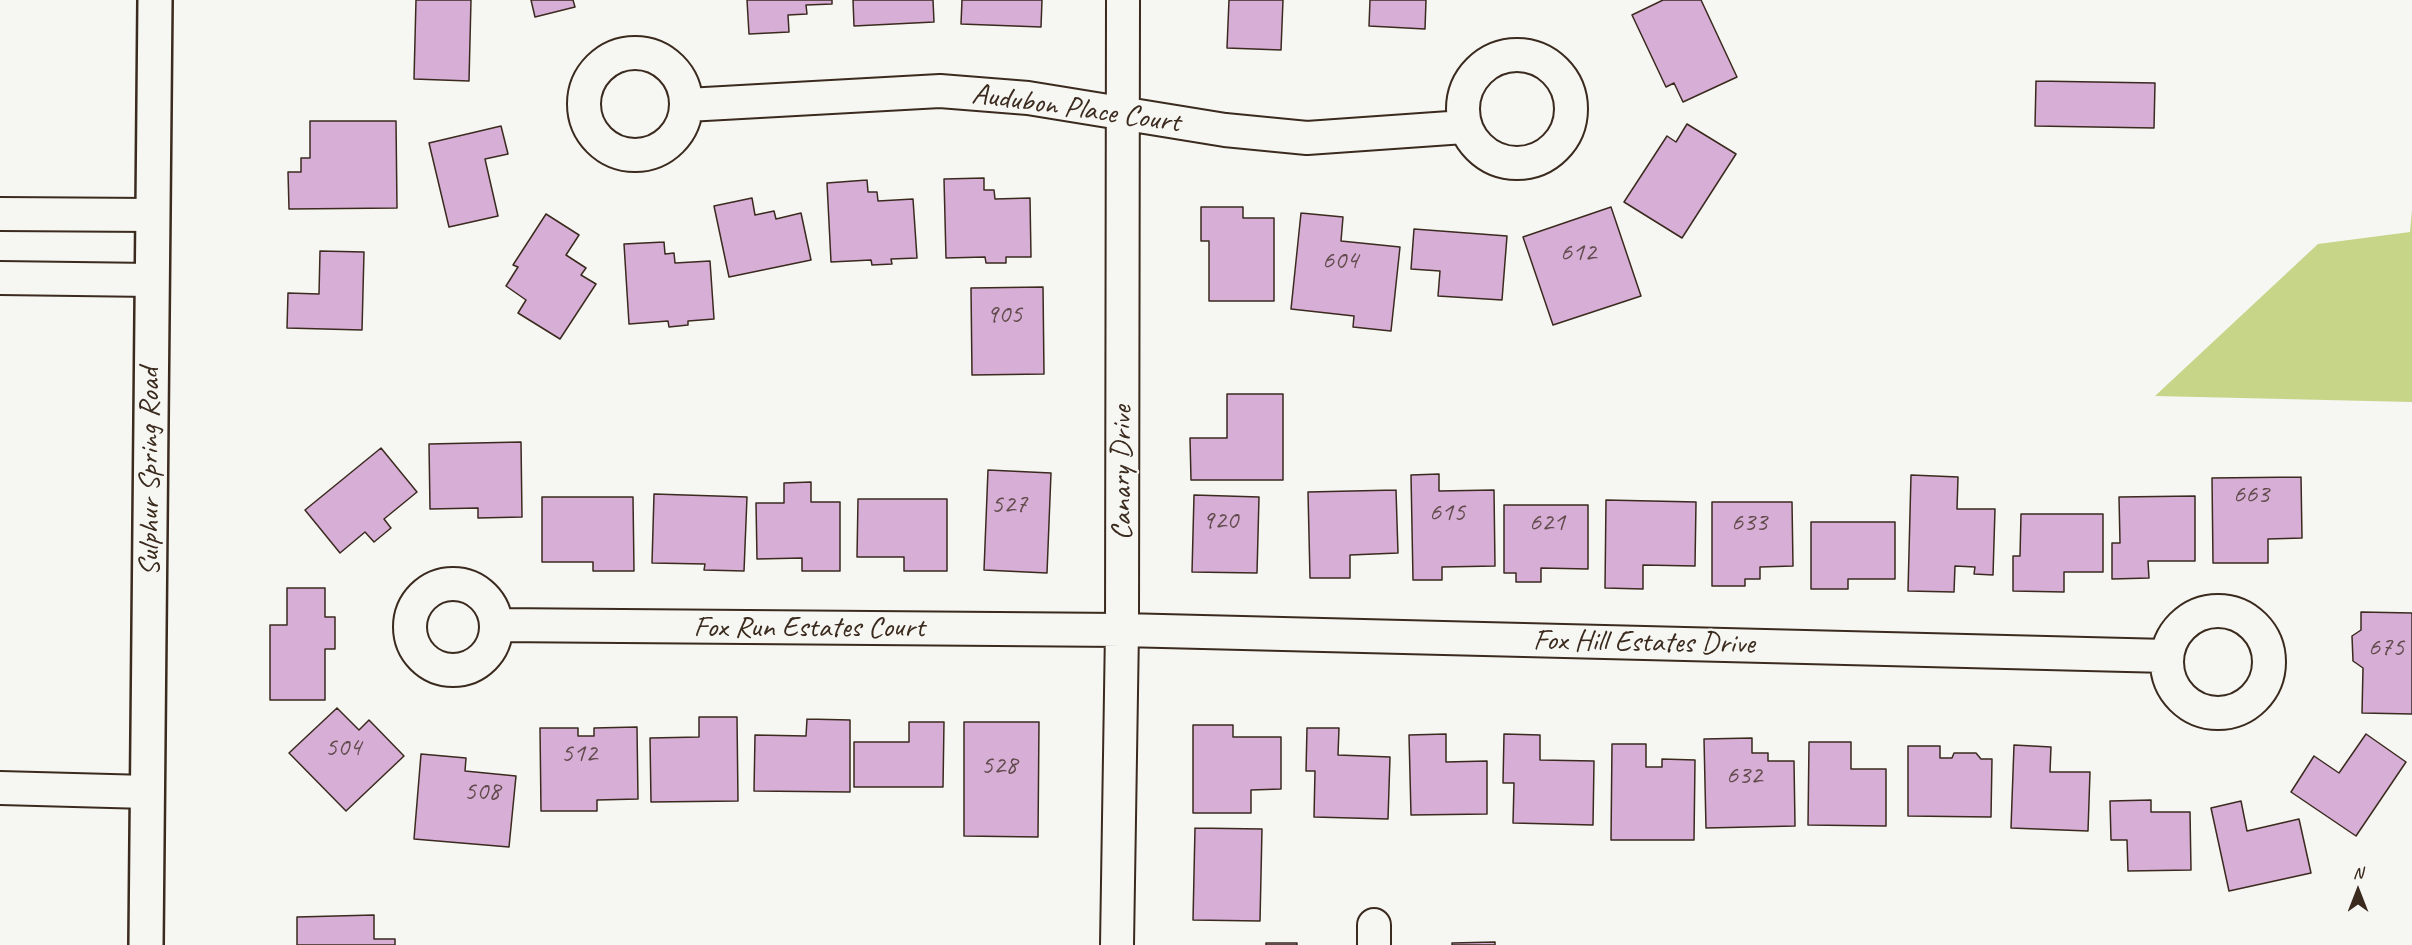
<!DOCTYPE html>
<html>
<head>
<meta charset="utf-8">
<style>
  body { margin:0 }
  #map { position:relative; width:2412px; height:945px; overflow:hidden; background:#f6f6f2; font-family:Caveat,sans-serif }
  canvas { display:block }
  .north { position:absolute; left:2328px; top:861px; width:60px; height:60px; -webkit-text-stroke:4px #f6f6f2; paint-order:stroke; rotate:0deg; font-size:16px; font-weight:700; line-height:24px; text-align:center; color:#3b2a1e }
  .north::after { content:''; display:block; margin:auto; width:21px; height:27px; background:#3b2a1e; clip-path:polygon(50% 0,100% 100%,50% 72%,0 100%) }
</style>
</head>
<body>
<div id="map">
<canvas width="2412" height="945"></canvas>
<div class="north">N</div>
</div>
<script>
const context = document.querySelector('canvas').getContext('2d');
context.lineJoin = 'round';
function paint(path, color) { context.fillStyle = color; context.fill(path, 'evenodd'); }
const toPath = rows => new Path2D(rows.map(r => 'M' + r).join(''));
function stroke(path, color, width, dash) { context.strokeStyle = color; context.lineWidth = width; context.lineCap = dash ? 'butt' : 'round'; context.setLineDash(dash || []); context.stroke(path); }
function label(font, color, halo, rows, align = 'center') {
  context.font = font + ' Caveat,sans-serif'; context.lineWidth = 4.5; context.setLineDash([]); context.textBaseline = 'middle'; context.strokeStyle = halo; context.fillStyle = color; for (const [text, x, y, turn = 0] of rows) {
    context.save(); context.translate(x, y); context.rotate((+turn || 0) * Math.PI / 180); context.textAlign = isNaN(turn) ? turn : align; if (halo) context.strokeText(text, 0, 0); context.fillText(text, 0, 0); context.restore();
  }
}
paint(toPath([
  [2412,210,2412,402,2155,396,2318,244,2410,232]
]), '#c7d589');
const building = toPath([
  [416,0,471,0,469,81,414,79,416,0],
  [531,0,573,0,575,7,535,17,531,0],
  [747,0,832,0,832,4,806,5,807,14,788,15,789,32,749,34,747,0],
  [853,0,933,0,934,22,854,26,853,0],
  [962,0,1042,0,1041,27,961,24,962,0],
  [1229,0,1283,0,1281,50,1227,48,1229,0],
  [1370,0,1426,0,1425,29,1369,26,1370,0],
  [1663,0,1701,0,1737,77,1683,102,1674,83,1666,87,1632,15,1663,0],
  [2036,81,2155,83,2154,128,2035,126,2036,81],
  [310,121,396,121,397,208,289,209,288,172,301,172,301,158,310,158,310,121],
  [1687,124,1736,154,1682,238,1624,202,1667,136,1676,142,1687,124],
  [501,126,508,154,485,159,498,216,449,227,429,143,501,126],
  [984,178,984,190,994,190,995,199,1030,198,1031,257,1006,257,1006,263,986,263,985,257,946,258,944,179,984,178],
  [867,180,868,192,877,192,878,201,913,199,917,258,891,259,892,264,872,265,871,260,831,262,827,183,867,180],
  [752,198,755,215,774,211,776,219,801,213,811,260,729,277,714,206,752,198],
  [1201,207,1243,207,1243,218,1274,218,1274,301,1209,301,1209,241,1201,241,1201,207],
  [1611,207,1641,296,1553,325,1523,237,1611,207],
  [1301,213,1343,217,1341,241,1400,247,1391,331,1353,327,1354,316,1291,309,1301,213],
  [546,214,579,235,566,255,586,268,581,275,596,284,560,339,518,313,526,300,506,286,518,267,513,265,546,214],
  [1414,229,1507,236,1502,300,1438,296,1440,271,1411,269,1414,229],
  [664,242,665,254,674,253,675,263,710,261,714,319,688,321,688,325,669,327,668,321,629,324,624,244,664,242],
  [320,251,364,252,362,330,287,328,288,293,319,294,320,251],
  [1043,287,1044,374,972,375,971,288,1043,287],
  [1227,394,1283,394,1283,480,1191,480,1190,438,1227,438,1227,394],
  [521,442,522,517,478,518,478,508,430,509,429,444,521,442],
  [381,448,417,492,384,519,391,528,374,542,365,532,340,553,305,510,381,448],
  [988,470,1051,473,1047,573,984,570,988,470],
  [1439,474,1439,491,1494,490,1495,566,1442,567,1442,580,1413,580,1411,475,1439,474],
  [1911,475,1958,477,1957,509,1995,509,1993,575,1974,574,1975,567,1955,566,1954,592,1908,591,1911,475],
  [2301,477,2302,538,2268,539,2268,563,2213,563,2212,478,2301,477],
  [811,482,811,502,840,502,840,571,802,571,802,558,757,559,756,503,784,503,784,483,811,482],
  [1396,490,1398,553,1350,555,1350,578,1310,578,1308,492,1396,490],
  [654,494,747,497,744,571,704,570,705,564,652,563,654,494],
  [1194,495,1259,497,1257,573,1192,572,1194,495],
  [2195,496,2195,561,2148,561,2149,578,2112,579,2112,543,2120,543,2119,497,2195,496],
  [542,497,633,497,634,571,593,571,593,562,542,562,542,497],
  [858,499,947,499,947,571,904,571,904,557,857,557,858,499],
  [1606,500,1696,502,1695,566,1643,565,1643,589,1605,588,1606,500],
  [1712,502,1792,502,1793,566,1760,567,1760,579,1745,579,1745,586,1712,586,1712,502],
  [1504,505,1588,505,1588,569,1541,568,1541,582,1516,582,1516,573,1504,573,1504,505],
  [2021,514,2103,514,2103,572,2064,572,2064,592,2013,591,2013,556,2020,556,2021,514],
  [1811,522,1895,522,1895,579,1848,579,1848,589,1811,589,1811,522],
  [287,588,325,588,325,617,335,617,335,649,325,649,325,700,270,700,270,625,287,625,287,588],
  [2361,612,2412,613,2412,714,2362,713,2363,668,2353,661,2352,636,2361,630,2361,612],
  [337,708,359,730,369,720,404,756,346,811,289,753,337,708],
  [699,717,737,717,738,801,651,802,650,738,699,737,699,717],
  [807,719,850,720,850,792,754,791,755,735,806,736,807,719],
  [909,722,944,722,943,787,854,787,854,742,909,742,909,722],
  [964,722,1039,722,1038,837,964,836,964,722],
  [1193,725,1233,725,1233,737,1281,737,1281,789,1251,790,1251,813,1193,813,1193,725],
  [637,727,638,799,597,800,597,811,541,811,540,728,578,728,578,736,594,736,594,728,637,727],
  [1307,728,1339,728,1338,755,1390,757,1388,819,1314,817,1315,771,1306,771,1307,728],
  [1446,734,1446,762,1487,761,1487,814,1411,815,1409,735,1446,734],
  [1504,734,1540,735,1540,760,1594,761,1593,825,1513,823,1514,783,1503,783,1504,734],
  [2366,734,2406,762,2356,836,2291,792,2314,756,2339,773,2366,734],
  [1752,738,1752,753,1768,753,1768,761,1794,761,1795,826,1706,828,1704,739,1752,738],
  [1809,742,1851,742,1851,769,1886,769,1886,826,1808,825,1809,742],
  [1612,744,1646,744,1646,767,1662,767,1662,759,1695,760,1694,840,1611,840,1612,744],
  [2014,745,2051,747,2050,772,2090,772,2088,831,2011,828,2014,745],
  [1908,746,1940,746,1940,758,1952,758,1954,753,1976,753,1981,759,1992,759,1991,817,1908,816,1908,746],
  [421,754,466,758,465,771,516,776,509,847,414,839,421,754],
  [2151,800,2151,812,2190,812,2191,870,2128,871,2127,840,2111,840,2110,801,2151,800],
  [2241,801,2247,831,2299,819,2311,873,2229,891,2211,808,2241,801],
  [1195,828,1262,829,1260,921,1193,920,1195,828],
  [374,915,374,939,395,939,395,945,297,945,297,917,374,915],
  [1495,942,1495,945,1452,945,1452,943,1495,942],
  [1266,943,1297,943,1297,945,1266,945,1266,943]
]);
paint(building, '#d6aed6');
stroke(building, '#3b2a1e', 1.5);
const street = toPath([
  '584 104a51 51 0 1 1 102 0a51 51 0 1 1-102 0Z',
  '1463 109a54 54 0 1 1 108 0a54 54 0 1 1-108 0Z',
  [687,105,940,91,1028,98,1225,130,1307,138,1464,127],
  [0,214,152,215],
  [0,278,152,280],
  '410 627a43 43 0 1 1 86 0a43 43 0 1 1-86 0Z',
  '2167 662a51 51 0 1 1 102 0a51 51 0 1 1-102 0Z',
  [497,625,1122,630,2167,656],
  [0,788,147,792],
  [1117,945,1122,630,1123,0],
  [1374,945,1374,925]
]);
const secondary = toPath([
  [146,945,155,0]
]);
stroke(street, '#3b2a1e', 36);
stroke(secondary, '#3b2a1e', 38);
stroke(street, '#f6f6f2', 32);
stroke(secondary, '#f6f6f2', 33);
label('27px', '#624b4c', null, [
  ["612",1578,253],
  ["604",1340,261],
  ["905",1004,315],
  ["663",2251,495],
  ["527",1009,505],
  ["615",1447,513],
  ["920",1220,521],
  ["621",1547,523],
  ["633",1749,523],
  ["675",2386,648],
  ["504",343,748],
  ["512",579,754],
  ["528",999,766],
  ["632",1744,776],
  ["508",482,792]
]);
label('30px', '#3b2a1e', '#f6f6f2', [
  ["Audubon Place Court",1076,109,8],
  ["Sulphur Spring Road",150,472,-90],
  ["Canary Drive",1122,473,-90],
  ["Fox Run Estates Court",809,628],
  ["Fox Hill Estates Drive",1644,643,1]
]);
</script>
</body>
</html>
